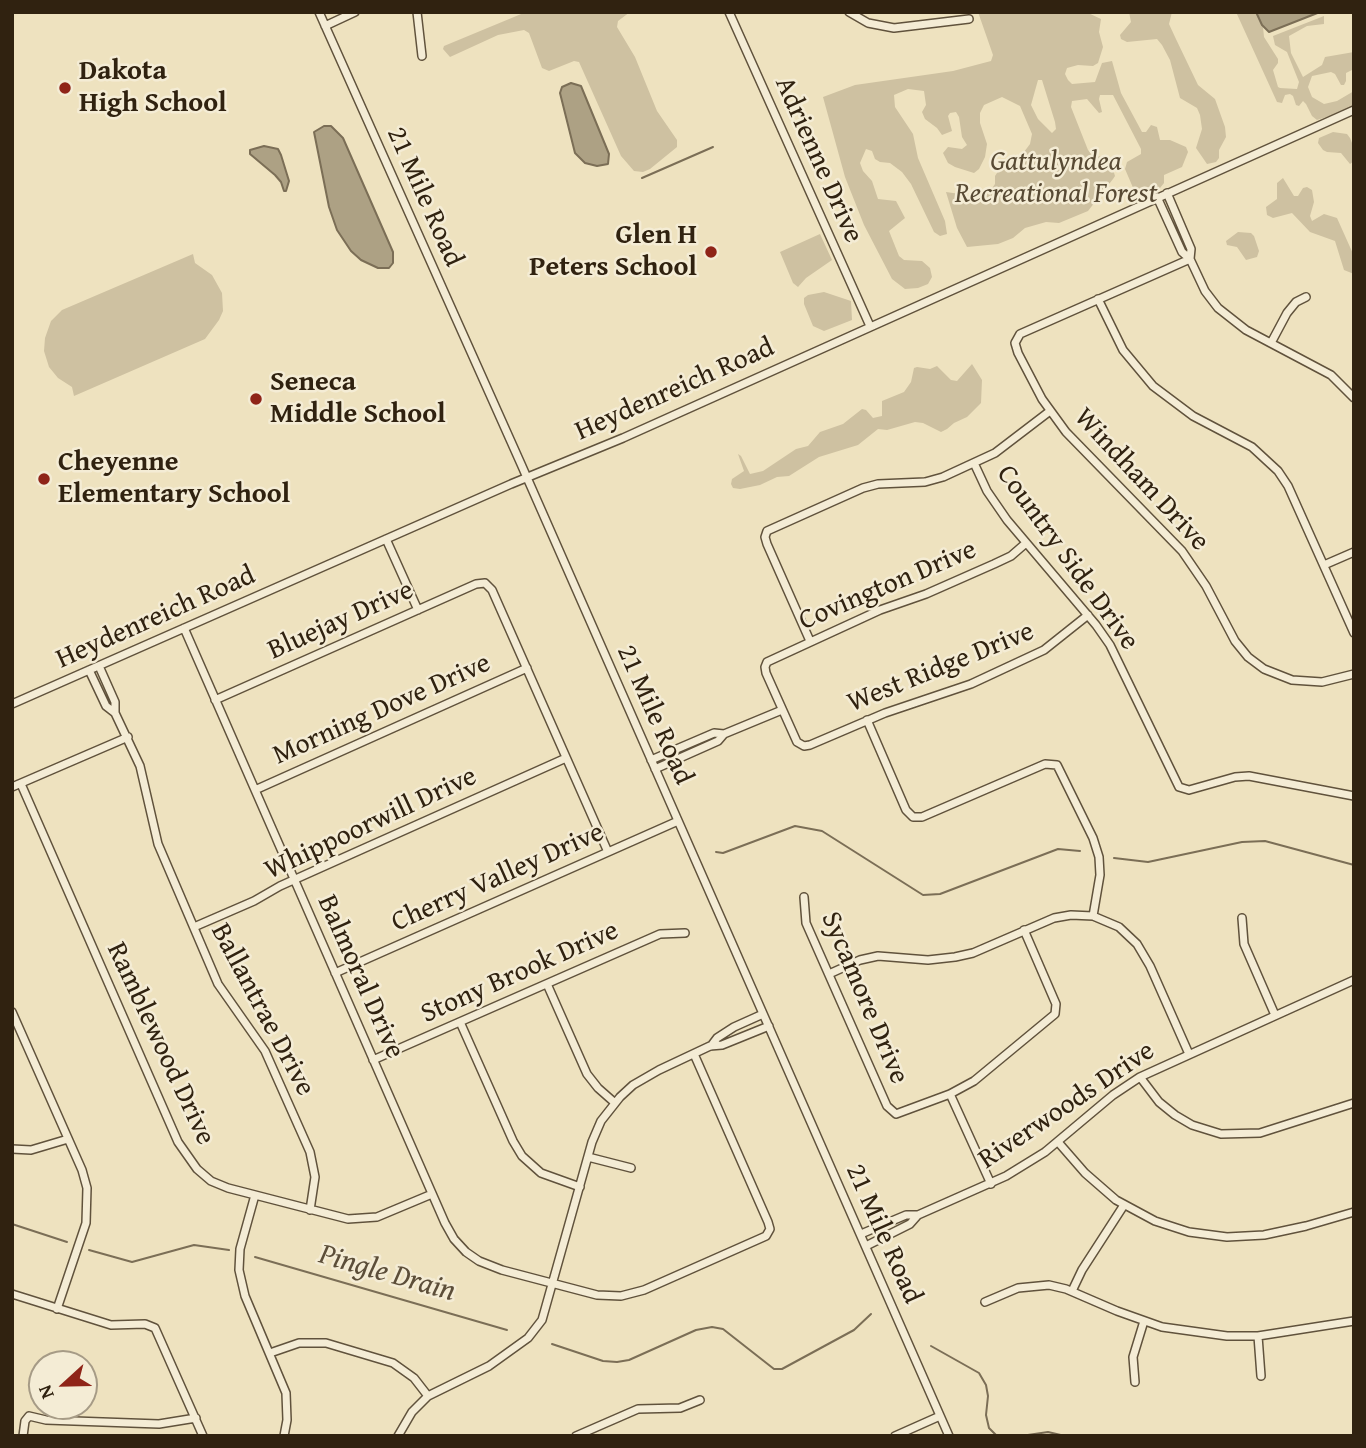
<!DOCTYPE html>
<html>
<head>
<meta charset="utf-8">
<style>
  body { margin:0 }
  #map { position:relative; width:1366px; height:1448px; overflow:hidden; background:#eee2bf; font-family:"Gentium Book Plus",serif }
  canvas { display:block }
  .frame { position:absolute; inset:0; border:14px solid #302210; pointer-events:none }
  .north { position:absolute; left:28px; top:1350px; width:70px; height:70px; box-sizing:border-box; background:#f4ecd5; border:2px solid #a69b86; border-radius:50%; rotate:248deg; font-size:19px; font-weight:700; line-height:28px; text-align:center; color:#302210 }
  .north::after { content:''; display:block; margin:auto; width:24px; height:32px; background:#8f2418; clip-path:polygon(50% 0,100% 100%,50% 72%,0 100%) }
</style>
</head>
<body>
<div id="map">
<canvas width="1366" height="1448"></canvas>
<div class="frame"></div>
<div class="north">N</div>
</div>
<script>
const context = document.querySelector('canvas').getContext('2d');
context.lineJoin = 'round';
function paint(path, color) { context.fillStyle = color; context.fill(path, 'evenodd'); }
const toPath = rows => new Path2D(rows.map(r => 'M' + r).join(''));
function stroke(path, color, width, dash) { context.strokeStyle = color; context.lineWidth = width; context.lineCap = dash ? 'butt' : 'round'; context.setLineDash(dash || []); context.stroke(path); }
function label(font, color, halo, rows, align = 'center') {
  context.font = font + ' "Gentium Book Plus",serif'; context.lineWidth = 5; context.setLineDash([]); context.textBaseline = 'middle'; context.strokeStyle = halo; context.fillStyle = color; for (const [text, x, y, turn = 0] of rows) {
    context.save(); context.translate(x, y); context.rotate((+turn || 0) * Math.PI / 180); context.textAlign = isNaN(turn) ? turn : align; if (halo) context.strokeText(text, 0, 0); context.fillText(text, 0, 0); context.restore();
  }
}
paint(toPath([
  [526,12,630,12,618,21,617,27,635,57,657,111,677,140,677,147,650,169,643,172,634,171,621,156,579,62,574,61,549,71,542,68,529,33,524,30,498,35,450,57,443,49,444,46],
  [978,12,1086,12,1101,19,1099,32,1103,47,1098,63,1093,66,1078,65,1067,68,1065,74,1068,80,1072,84,1095,82,1102,63,1112,61,1121,93,1142,132,1146,132,1151,125,1157,127,1160,140,1170,140,1186,147,1188,152,1182,167,1164,175,1164,183,1160,188,1140,195,1134,190,1125,169,1127,162,1141,154,1141,149,1113,95,1100,95,1099,99,1102,112,1099,113,1087,99,1072,101,1071,107,1088,150,1093,156,1108,157,1110,160,1115,176,1113,179,1088,211,1059,223,1046,222,1025,228,1013,238,998,244,967,247,957,228,946,192,981,197,991,190,995,184,995,176,999,170,1024,152,1030,144,1032,134,1020,106,1002,97,984,105,980,113,980,123,987,144,985,157,979,169,974,173,955,167,948,163,943,153,948,147,962,149,967,145,962,137,959,117,956,112,950,113,948,116,952,131,942,135,937,128,925,119,922,112,926,105,924,91,908,89,894,95,895,107,913,134,918,158,945,221,947,234,940,236,934,232,911,184,902,172,890,163,880,162,875,159,872,151,866,149,860,163,863,171,872,181,878,199,896,201,905,218,889,231,899,256,904,260,922,261,930,268,932,277,928,284,918,288,905,289,892,279,864,225,845,177,823,97,855,85,953,71,991,61,993,55],
  [1038,80,1042,80,1055,122,1056,129,1052,133,1038,119,1031,105],
  [1129,12,1172,12,1169,24,1175,37,1198,85,1215,99,1225,127,1226,137,1219,150,1219,158,1216,162,1207,164,1196,148,1202,129,1200,115,1197,108,1180,98,1170,60,1162,45,1157,39,1127,42,1121,39,1120,35,1131,22],
  [1236,12,1256,12,1263,27,1264,37,1278,59,1278,63,1273,70,1278,87,1280,88,1297,89,1299,82,1287,52,1275,45,1273,36,1324,16,1324,24,1307,26,1289,36,1291,53,1303,77,1322,65,1325,57,1354,52,1354,69,1346,73,1346,81,1344,85,1341,85,1335,74,1331,72,1312,76,1308,87,1312,97,1324,104,1337,101,1354,91,1354,108,1317,120,1312,116,1306,104,1303,101,1299,106,1296,105,1293,96,1290,94,1285,95,1282,103,1277,102],
  [1333,132,1347,134,1350,138,1354,148,1354,161,1350,164,1341,153,1327,152,1323,150,1318,143,1319,138],
  [1283,178,1294,196,1298,196,1303,188,1307,187,1312,190,1314,202,1310,216,1312,221,1324,214,1337,218,1354,256,1354,274,1344,270,1335,241,1310,232,1292,213,1273,218,1267,215,1266,207,1277,199,1277,183],
  [1238,232,1251,233,1254,236,1259,251,1257,257,1246,260,1237,247,1227,245,1226,241],
  [820,234,832,260,806,278,798,287,793,283,780,252],
  [193,254,195,263,212,275,222,293,223,311,219,320,205,339,74,396,72,387,58,378,49,367,44,351,45,338,51,321,62,310],
  [824,292,851,301,852,320,824,331,813,326,804,304,804,298,808,295],
  [972,364,982,380,981,403,967,417,954,423,947,429,941,432,923,423,915,422,887,430,878,429,858,445,819,457,789,476,777,477,760,485,740,489,733,488,731,484,732,479,744,471,738,454,741,456,750,474,763,471,796,449,808,446,820,432,843,424,862,409,866,410,873,418,882,416,882,401,904,392,911,382,914,368,917,367,930,369,937,366,951,380,957,381]
]), '#cec1a1');
const water = toPath([
  [1256,12,1320,12,1269,32,1262,25,1256,12],
  [571,83,581,86,609,154,608,164,597,166,585,163,575,153,560,93,562,87,571,83],
  [324,126,331,126,343,138,393,252,393,263,389,268,378,268,361,260,351,251,337,230,329,207,314,132,324,126],
  [264,146,278,149,281,155,289,181,286,191,284,191,281,182,275,175,250,154,250,150,264,146]
]);
paint(water, '#ada184');
stroke(water, '#7b6e56', 2);
stroke(toPath([
  [642,178,713,147],
  [716,852,723,853,795,826,822,831,923,895,940,894,1058,849,1080,851],
  [1114,858,1148,862,1242,842,1265,841,1354,865],
  [12,1224,67,1242],
  [89,1250,132,1262,194,1245,229,1250],
  [255,1257,507,1330],
  [552,1344,603,1361,617,1362,629,1360,696,1330,712,1327,723,1329,774,1369,782,1369,854,1330,871,1314],
  [931,1346,979,1373,986,1385,988,1396,986,1415,989,1428,996,1435,1001,1436],
  [1021,1436,1048,1432,1065,1436]
]), '#7b6e56', 2);
const minor = toPath([
  [319,12,521,464,949,1436],
  [417,12,422,56],
  [729,12,870,326],
  [849,12,868,23,894,28,969,19],
  [325,26,355,12],
  [1167,193,1191,249,1190,259],
  [1157,197,1182,252,1190,259,1205,291,1218,308,1246,330,1331,375,1354,398],
  [1190,259,1020,334,1015,343,1018,353,1042,399,1066,432,1182,551,1206,586,1235,641,1248,657,1264,669,1292,680,1322,682,1354,674],
  [1098,299,1123,350,1153,386,1193,416,1252,447,1278,471,1288,486,1354,633],
  [1271,343,1287,313,1296,302,1306,297],
  [974,463,987,491,1007,520,1096,625,1110,645,1179,787,1189,790,1235,777,1249,776,1354,796],
  [386,539,418,610],
  [1026,543,1011,556,994,564,926,594,880,610,767,662,765,667,766,673,797,742,804,746,810,745,885,713,971,684,1044,650,1088,615],
  [1324,565,1354,552],
  [184,628,445,1223,454,1239,466,1252,479,1261,502,1270,597,1295,621,1296,644,1290,766,1236,770,1229,768,1222,694,1054],
  [810,641,767,544,765,537,767,531,863,488,878,484,925,482,943,477,995,453,1050,411],
  [99,666,115,702,115,713,140,766,158,844,218,984,265,1051,310,1152,315,1177,310,1210],
  [89,670,106,706,115,713],
  [215,700,476,584,485,583,492,590,608,852],
  [12,704,511,484,623,438,1354,110],
  [867,720,906,810,913,817,922,817,1045,764,1057,765,1093,838,1099,857,1100,875,1093,916],
  [651,760,714,733,724,734,782,710],
  [655,769,718,741,724,734],
  [21,784,178,1142,197,1169,211,1181,228,1188,348,1219,377,1217,432,1194],
  [12,787,128,737],
  [255,790,527,668],
  [804,897,806,923,887,1106,896,1114,950,1094,974,1081,1055,1014,1056,1004,1024,930],
  [1242,918,1244,944,1275,1015],
  [194,927,254,901,280,886,566,758],
  [335,973,678,821],
  [829,974,860,960,878,956,928,960,955,957,973,953,1054,918,1071,915,1093,916,1119,927,1137,944,1150,966,1189,1054],
  [547,984,587,1074,598,1088,615,1103],
  [12,1012,82,1170,87,1188,86,1223,57,1309],
  [460,1022,513,1141,522,1156,541,1173,580,1187],
  [711,1046,717,1038,734,1027,763,1014],
  [373,1060,660,934,685,933],
  [1140,1077,1159,1102,1175,1115,1192,1125,1221,1134,1260,1133,1354,1103],
  [950,1094,991,1184],
  [1058,1142,1085,1173,1116,1200,1155,1221,1189,1232,1227,1237,1264,1235,1306,1226,1354,1212],
  [12,1149,31,1150,68,1139],
  [588,1157,631,1168],
  [255,1195,240,1249,239,1270,245,1296,286,1393,287,1420,284,1436],
  [861,1234,906,1215,918,1215,1006,1176,1045,1152,1113,1095,1140,1077,1354,980],
  [866,1246,910,1224,918,1215],
  [1072,1291,1082,1270,1124,1205],
  [12,1294,111,1325,145,1324,155,1328,203,1436],
  [985,1302,1018,1288,1049,1285,1066,1289,1117,1311,1162,1327,1227,1336,1258,1336,1354,1321],
  [1258,1336,1261,1376],
  [270,1353,299,1343,326,1343,393,1363,414,1378,428,1396],
  [1135,1382,1133,1357,1144,1321],
  [23,1436,25,1421,29,1416,46,1420,159,1424,196,1418],
  [398,1436,412,1412,428,1396,489,1366,528,1338,542,1320,592,1142,601,1121,620,1097,633,1085,659,1070,710,1046,722,1045,769,1026],
  [576,1436,638,1409,680,1408,700,1400],
  [895,1436,940,1416]
]);
stroke(minor, '#60523c', 10);
stroke(minor, '#f4ecd5', 7);
for (const [x, y, r, color] of [
  [65,88,7,"#8f2418"],
  [711,252,7,"#8f2418"],
  [256,399,7,"#8f2418"],
  [44,479,7,"#8f2418"]
]) { const dot = new Path2D(); dot.arc(x, y, r, 0, 2 * Math.PI); context.fillStyle = color; context.fill(dot); stroke(dot, '#f4ecd5', 2.5); }
label('bold 28px', '#302210', '#f4ecd5', [
  ["Dakota",79,72],
  ["High School",79,104],
  ["Glen H",697,236,"right"],
  ["Peters School",697,268,"right"],
  ["Seneca",270,383],
  ["Middle School",270,415],
  ["Cheyenne",58,463],
  ["Elementary School",58,495]
], 'left');
label('28px', '#302210', '#f4ecd5', [
  ["Adrienne Drive",818,160,66],
  ["21 Mile Road",424,197,66],
  ["Heydenreich Road",675,390,-24],
  ["Windham Drive",1141,480,47],
  ["Country Side Drive",1067,558,54],
  ["Covington Drive",888,586,-23],
  ["Heydenreich Road",156,618,-24],
  ["Bluejay Drive",341,621,-24],
  ["West Ridge Drive",941,668,-22],
  ["Morning Dove Drive",382,710,-24],
  ["21 Mile Road",654,715,66],
  ["Whippoorwill Drive",371,824,-25],
  ["Cherry Valley Drive",498,878,-24],
  ["Stony Brook Drive",520,973,-24],
  ["Balmoral Drive",360,977,66],
  ["Sycamore Drive",864,998,67],
  ["Ballantrae Drive",262,1010,62],
  ["Ramblewood Drive",160,1044,65],
  ["Riverwoods Drive",1067,1106,-34],
  ["21 Mile Road",883,1234,66]
]);
label('italic 28px', '#584a34', '#f4ecd5', [
  ["Gattulyndea",1056,163],
  ["Recreational Forest",1056,195]
]);
label('italic 30px', '#5c4e39', '#f4ecd5', [
  ["Pingle Drain",387,1274,16]
]);
</script>
</body>
</html>
